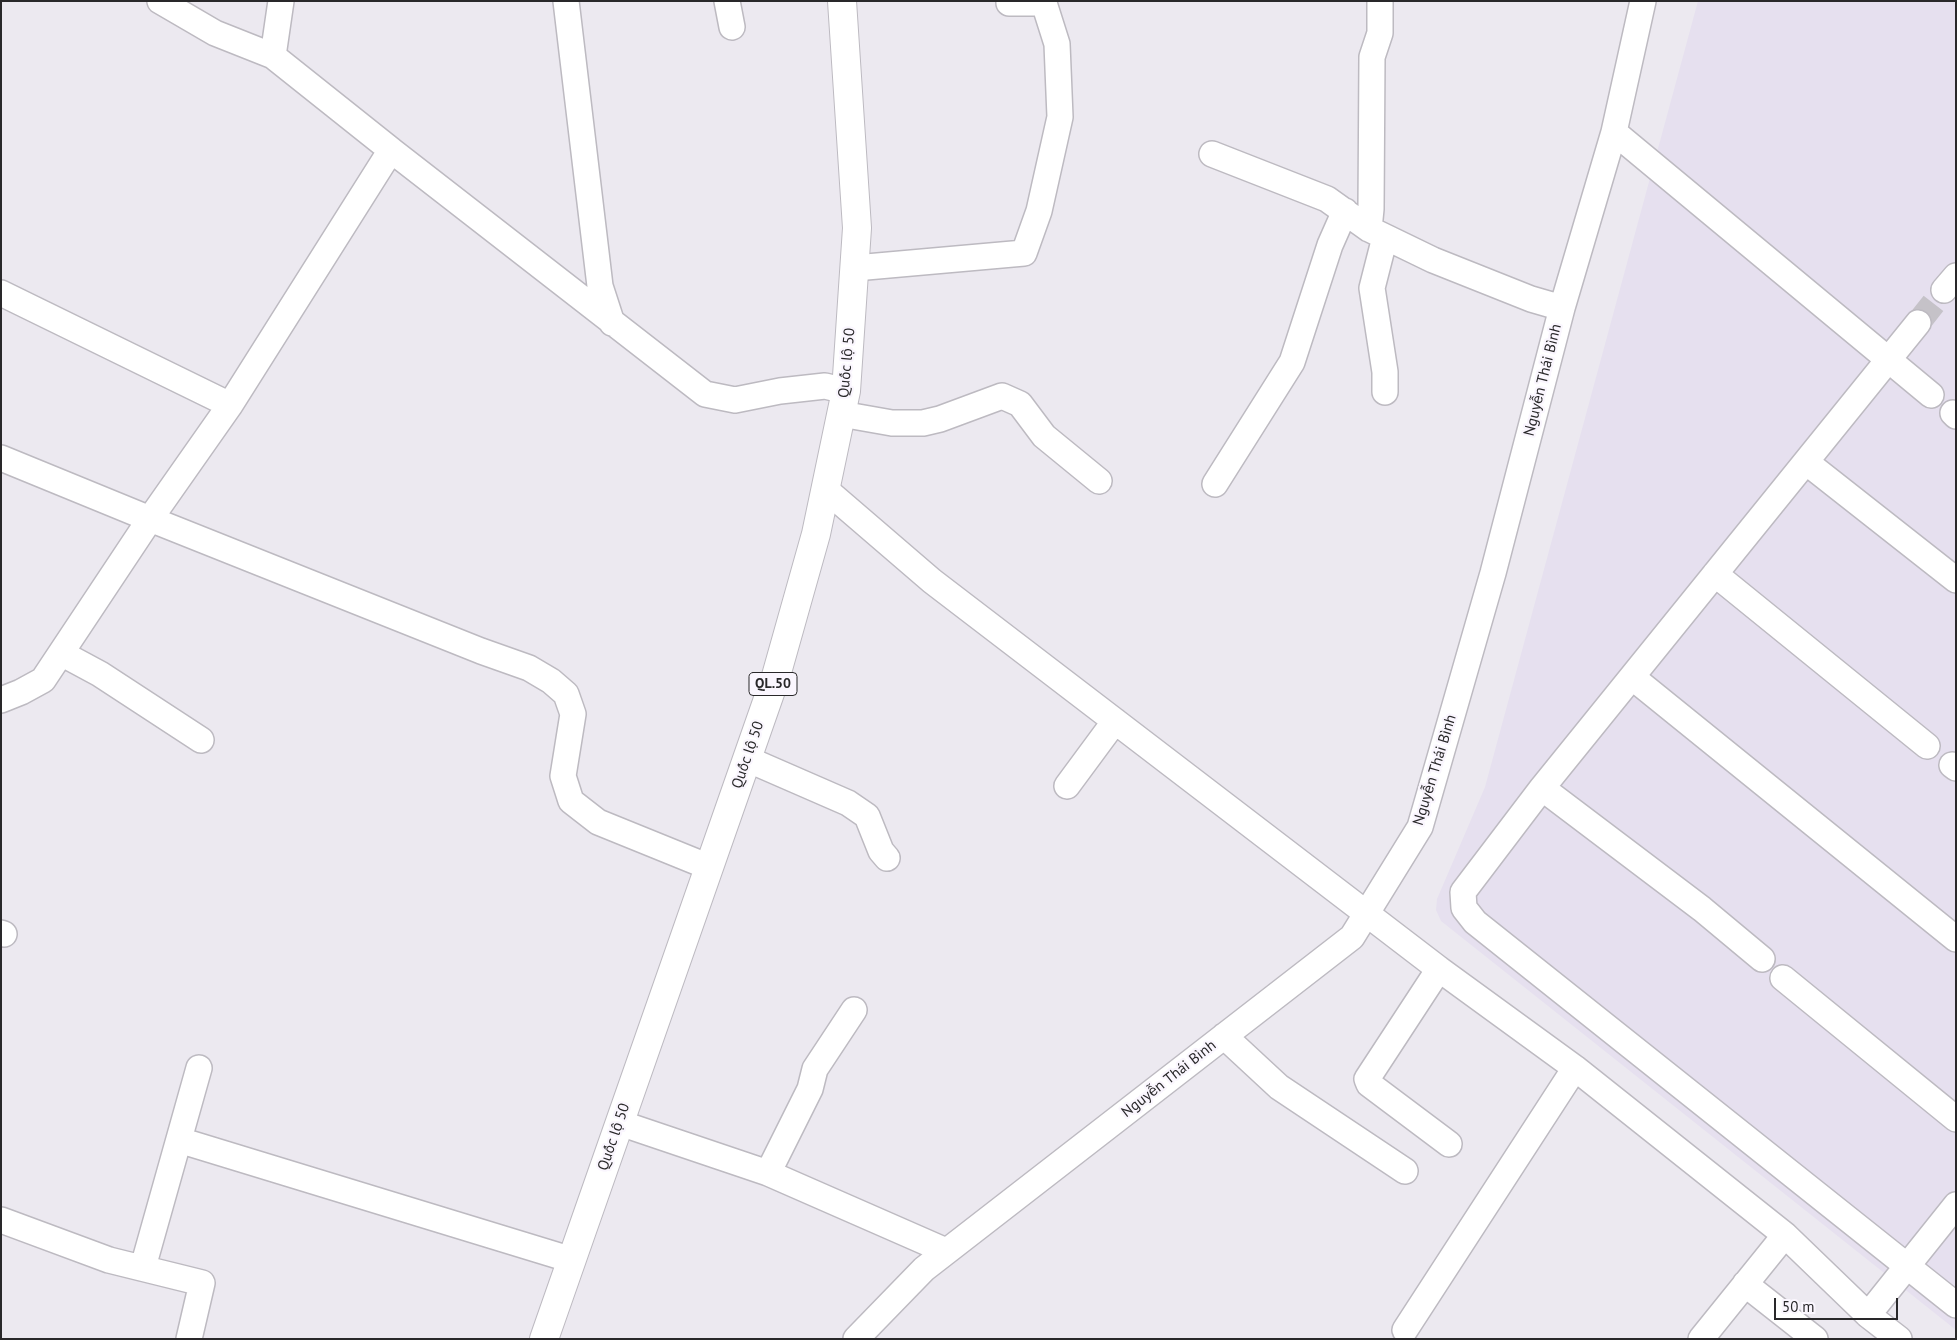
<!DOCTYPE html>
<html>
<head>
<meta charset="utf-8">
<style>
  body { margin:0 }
  #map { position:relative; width:1957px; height:1340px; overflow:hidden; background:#ece9f0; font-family:"PT Sans",sans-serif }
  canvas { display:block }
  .frame { position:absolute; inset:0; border:2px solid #29282a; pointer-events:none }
  .scale { position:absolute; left:1774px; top:1298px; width:124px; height:22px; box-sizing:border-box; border:2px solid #29282a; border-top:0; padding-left:6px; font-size:15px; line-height:18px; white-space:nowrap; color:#29282a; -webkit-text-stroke:4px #faf6fe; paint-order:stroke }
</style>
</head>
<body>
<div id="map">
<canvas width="1957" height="1340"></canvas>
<div class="frame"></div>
<div class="scale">50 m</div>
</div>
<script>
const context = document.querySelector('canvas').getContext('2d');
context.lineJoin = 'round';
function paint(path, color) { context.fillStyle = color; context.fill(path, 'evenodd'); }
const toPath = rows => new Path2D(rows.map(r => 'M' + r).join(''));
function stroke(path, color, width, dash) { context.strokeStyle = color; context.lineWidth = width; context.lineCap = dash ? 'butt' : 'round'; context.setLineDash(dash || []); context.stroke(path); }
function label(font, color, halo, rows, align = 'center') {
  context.font = font + ' "PT Sans",sans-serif'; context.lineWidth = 4.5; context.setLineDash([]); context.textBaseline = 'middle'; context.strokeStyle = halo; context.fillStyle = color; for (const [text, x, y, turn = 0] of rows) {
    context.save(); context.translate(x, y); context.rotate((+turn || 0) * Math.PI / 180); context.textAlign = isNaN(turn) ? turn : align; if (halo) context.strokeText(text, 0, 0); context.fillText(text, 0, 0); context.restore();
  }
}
paint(toPath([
  [1698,1,1956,1,1956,1330,1441,921,1436,910,1437,899,1485,787]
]), '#e6e0ef');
stroke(toPath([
  [1918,323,1944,290]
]), '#c5c2c8', 25, [25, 12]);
const minor = toPath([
  [566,1,600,286,612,323],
  [727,1,732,27],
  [273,56,281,1],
  [1614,132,1931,395],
  [391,150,705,394,735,400,780,391,825,386,846,391],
  [1212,154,1327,199,1369,229,1433,260,1531,299,1562,308],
  [1369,229,1371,209,1372,57,1380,33,1380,1],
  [1385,237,1372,288,1385,372,1385,392],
  [855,268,1024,253,1039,211,1060,117,1057,44,1044,3,1009,3,1009,1],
  [1944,290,1956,276],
  [1,293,230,405],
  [1918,323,1542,788,1463,892,1464,908,1475,922,1956,1305],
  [1953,413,1956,416],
  [841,414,892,423,923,423,940,419,1002,396,1020,404,1044,436,1099,481],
  [1,458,150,519,230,405,391,150,273,56,215,33,160,1],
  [1806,462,1956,580],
  [1215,484,1292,362,1330,245,1345,211],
  [825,489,932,581,1439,969,1575,1068,1785,1235,1868,1315,1899,1339],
  [1715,574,1927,746],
  [61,653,100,674,201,740],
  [1632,677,1956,939],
  [1,700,21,692,43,680,150,519,481,651,529,668,551,681,566,694,573,714,563,776,571,801,598,822,709,867],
  [747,759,848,803,867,816,881,851,887,858],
  [1952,765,1956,768],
  [1067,786,1115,721],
  [1542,788,1702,909,1762,959],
  [1,933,4,934],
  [1439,969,1367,1079,1369,1084,1449,1144],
  [1783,978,1956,1119],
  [1224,1036,1279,1087,1405,1171],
  [620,1123,768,1173,946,1251],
  [179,1140,572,1260],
  [768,1173,810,1089,815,1069,854,1010],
  [1,1220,109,1260,202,1283,189,1339],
  [143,1267,199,1068],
  [1745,1284,1815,1339],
  [1868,1315,1956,1205],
  [1405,1330,1575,1068],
  [856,1339,924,1269,1352,937,1420,827,1493,573,1562,308,1614,132,1643,1],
  [1701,1339,1785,1235]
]);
const major = toPath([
  [544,1339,776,676,816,534,846,391,857,228,842,1]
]);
stroke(minor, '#bdbac1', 28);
stroke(major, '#bdbac1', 30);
stroke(minor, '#fff', 25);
stroke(major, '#fff', 28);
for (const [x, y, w] of [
  [773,684,48]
]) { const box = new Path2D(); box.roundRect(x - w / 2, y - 11.5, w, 23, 4); context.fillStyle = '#faf6fe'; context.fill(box); stroke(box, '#29282a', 1); }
label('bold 14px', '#29282a', null, [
  ["QL.50",773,684]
]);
label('15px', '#29282a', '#faf6fe', [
  ["Quốc lộ 50",847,363,-85],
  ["Nguyễn Thái Bình",1543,380,-76],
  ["Quốc lộ 50",748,755,-71],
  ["Nguyễn Thái Bình",1435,770,-73],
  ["Nguyễn Thái Bình",1169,1079,-38],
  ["Quốc lộ 50",614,1137,-71]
]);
</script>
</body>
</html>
